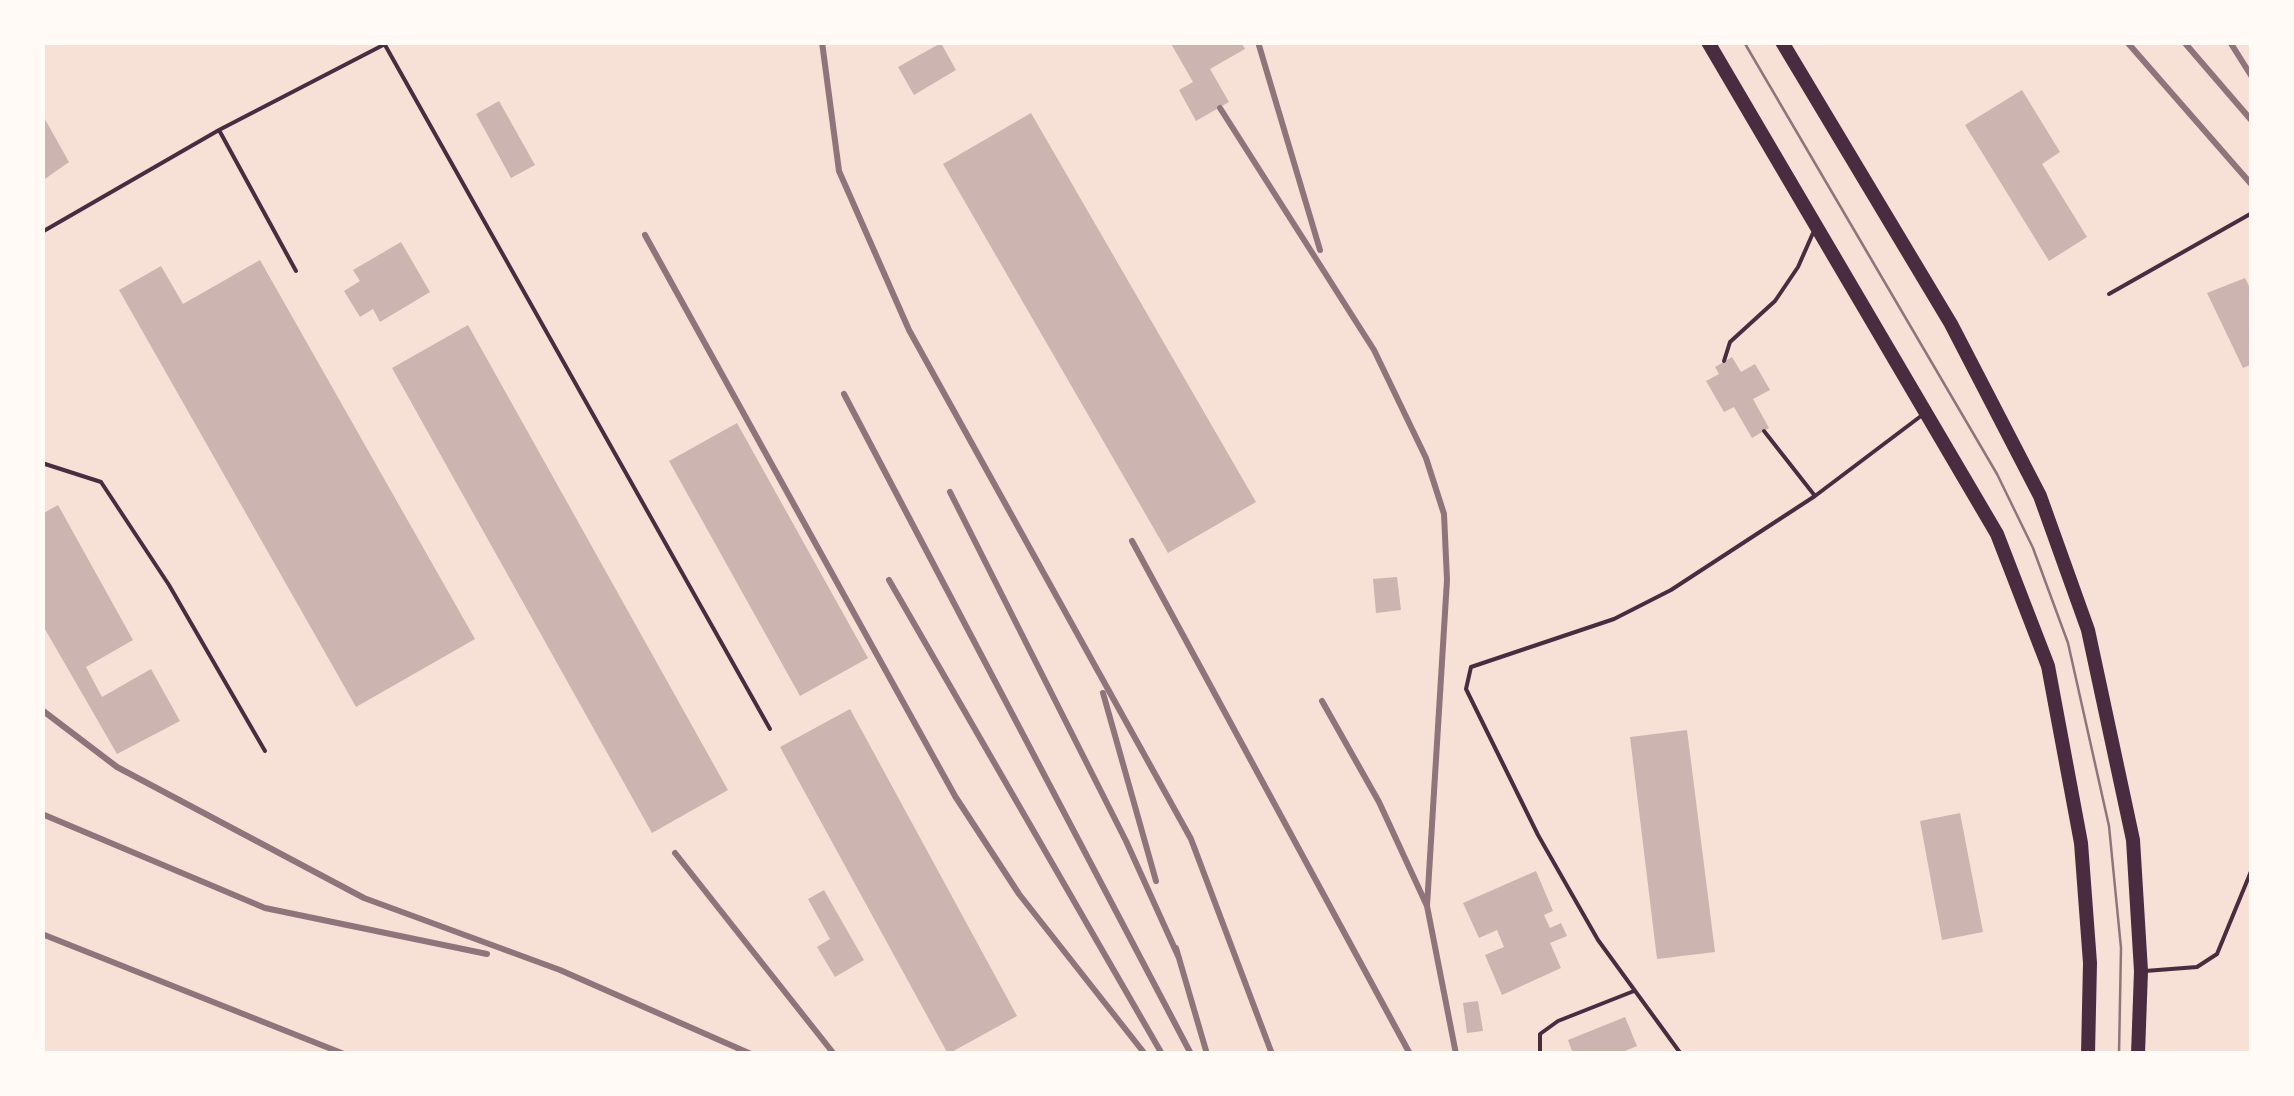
<!DOCTYPE html>
<html>
<head>
<meta charset="utf-8">
<style>
  body { margin:0 }
  #map { position:relative; width:2294px; height:1096px; overflow:hidden; background:#f7e1d7; font-family:"Alegreya Sans",sans-serif }
  canvas { display:block }
  .frame { position:absolute; inset:0; border:45px solid #fffaf5; pointer-events:none }
</style>
</head>
<body>
<div id="map">
<canvas width="2294" height="1096"></canvas>
<div class="frame"></div>
</div>
<script>
const context = document.querySelector('canvas').getContext('2d');
context.lineJoin = 'round';
function paint(path, color) { context.fillStyle = color; context.fill(path, 'evenodd'); }
const toPath = rows => new Path2D(rows.map(r => 'M' + r).join(''));
function stroke(path, color, width, dash) { context.strokeStyle = color; context.lineWidth = width; context.lineCap = dash ? 'butt' : 'round'; context.setLineDash(dash || []); context.stroke(path); }
paint(toPath([
  [1170,42,1241,42,1245,49,1210,69,1229,102,1196,121,1179,90,1193,82],
  [941,43,956,70,914,95,898,67],
  [2022,90,2060,152,2042,164,2087,237,2049,261,1965,125],
  [499,101,535,165,511,178,476,114],
  [1031,113,1256,502,1168,553,943,164],
  [42,114,69,162,42,181],
  [401,242,430,292,380,322,373,309,360,317,344,291,360,281,353,270],
  [260,260,475,639,356,707,119,290,161,266,183,304],
  [2245,278,2252,292,2252,364,2243,368,2207,293],
  [468,325,728,790,652,833,392,368],
  [1732,357,1741,372,1755,364,1770,390,1753,399,1769,428,1752,438,1734,407,1724,412,1706,381,1719,374,1715,367],
  [737,423,868,658,800,696,669,461],
  [58,505,133,640,86,667,102,697,151,669,180,721,117,754,42,624,42,514],
  [1397,577,1401,610,1376,613,1373,579],
  [850,709,1017,1016,948,1054,780,747],
  [1687,730,1715,952,1657,959,1630,737],
  [1960,813,1983,932,1942,940,1920,821],
  [1536,871,1553,911,1544,915,1550,928,1561,923,1567,936,1550,943,1561,968,1502,995,1485,955,1504,947,1497,930,1479,938,1463,903],
  [824,890,864,960,835,977,817,947,830,939,808,899],
  [1478,1001,1483,1031,1467,1033,1463,1003],
  [1625,1017,1637,1046,1618,1054,1573,1054,1568,1040]
]), '#ccb4b1');
stroke(toPath([
  [385,45,770,729],
  [219,130,296,271],
  [42,232,219,130,389,42],
  [2109,294,2252,213],
  [1724,361,1730,342,1775,301,1798,267,1813,233],
  [1764,431,1815,496,1921,416],
  [42,463,101,482,169,585,265,751],
  [2145,971,2197,967,2217,954,2252,869],
  [1540,1054,1540,1034,1558,1021,1634,991],
  [1681,1054,1598,940,1538,835,1466,689,1471,667,1614,619,1671,590,1815,496]
]), '#4a2c40', 4);
stroke(toPath([
  [1708,42,1997,534,2048,666,2081,843,2090,963,2088,1054],
  [1782,42,1951,324,2040,496,2088,630,2133,840,2141,971,2138,1054]
]), '#4a2c40', 14);
stroke(toPath([
  [1744,42,1997,474,2033,548,2068,643,2109,826,2121,948,2119,1054]
]), '#8f747c', 2.5);
stroke(toPath([
  [822,42,839,171,909,330,1191,839,1272,1054],
  [1258,42,1320,250],
  [2127,42,2252,185],
  [2184,42,2252,121],
  [2230,42,2252,77],
  [1220,108,1374,350,1426,458,1444,514,1447,580,1427,906],
  [645,235,955,796,1019,894,1145,1054],
  [844,394,1191,1054],
  [950,492,1126,841,1179,958],
  [1132,541,1410,1054],
  [889,580,1162,1054],
  [1103,693,1156,881],
  [1322,701,1379,802,1427,906,1456,1054],
  [42,710,117,767,364,898,560,970,751,1054],
  [42,814,265,908,487,954],
  [675,853,834,1054],
  [42,934,344,1054],
  [1176,948,1207,1054]
]), '#8f747c', 6);
</script>
</body>
</html>
